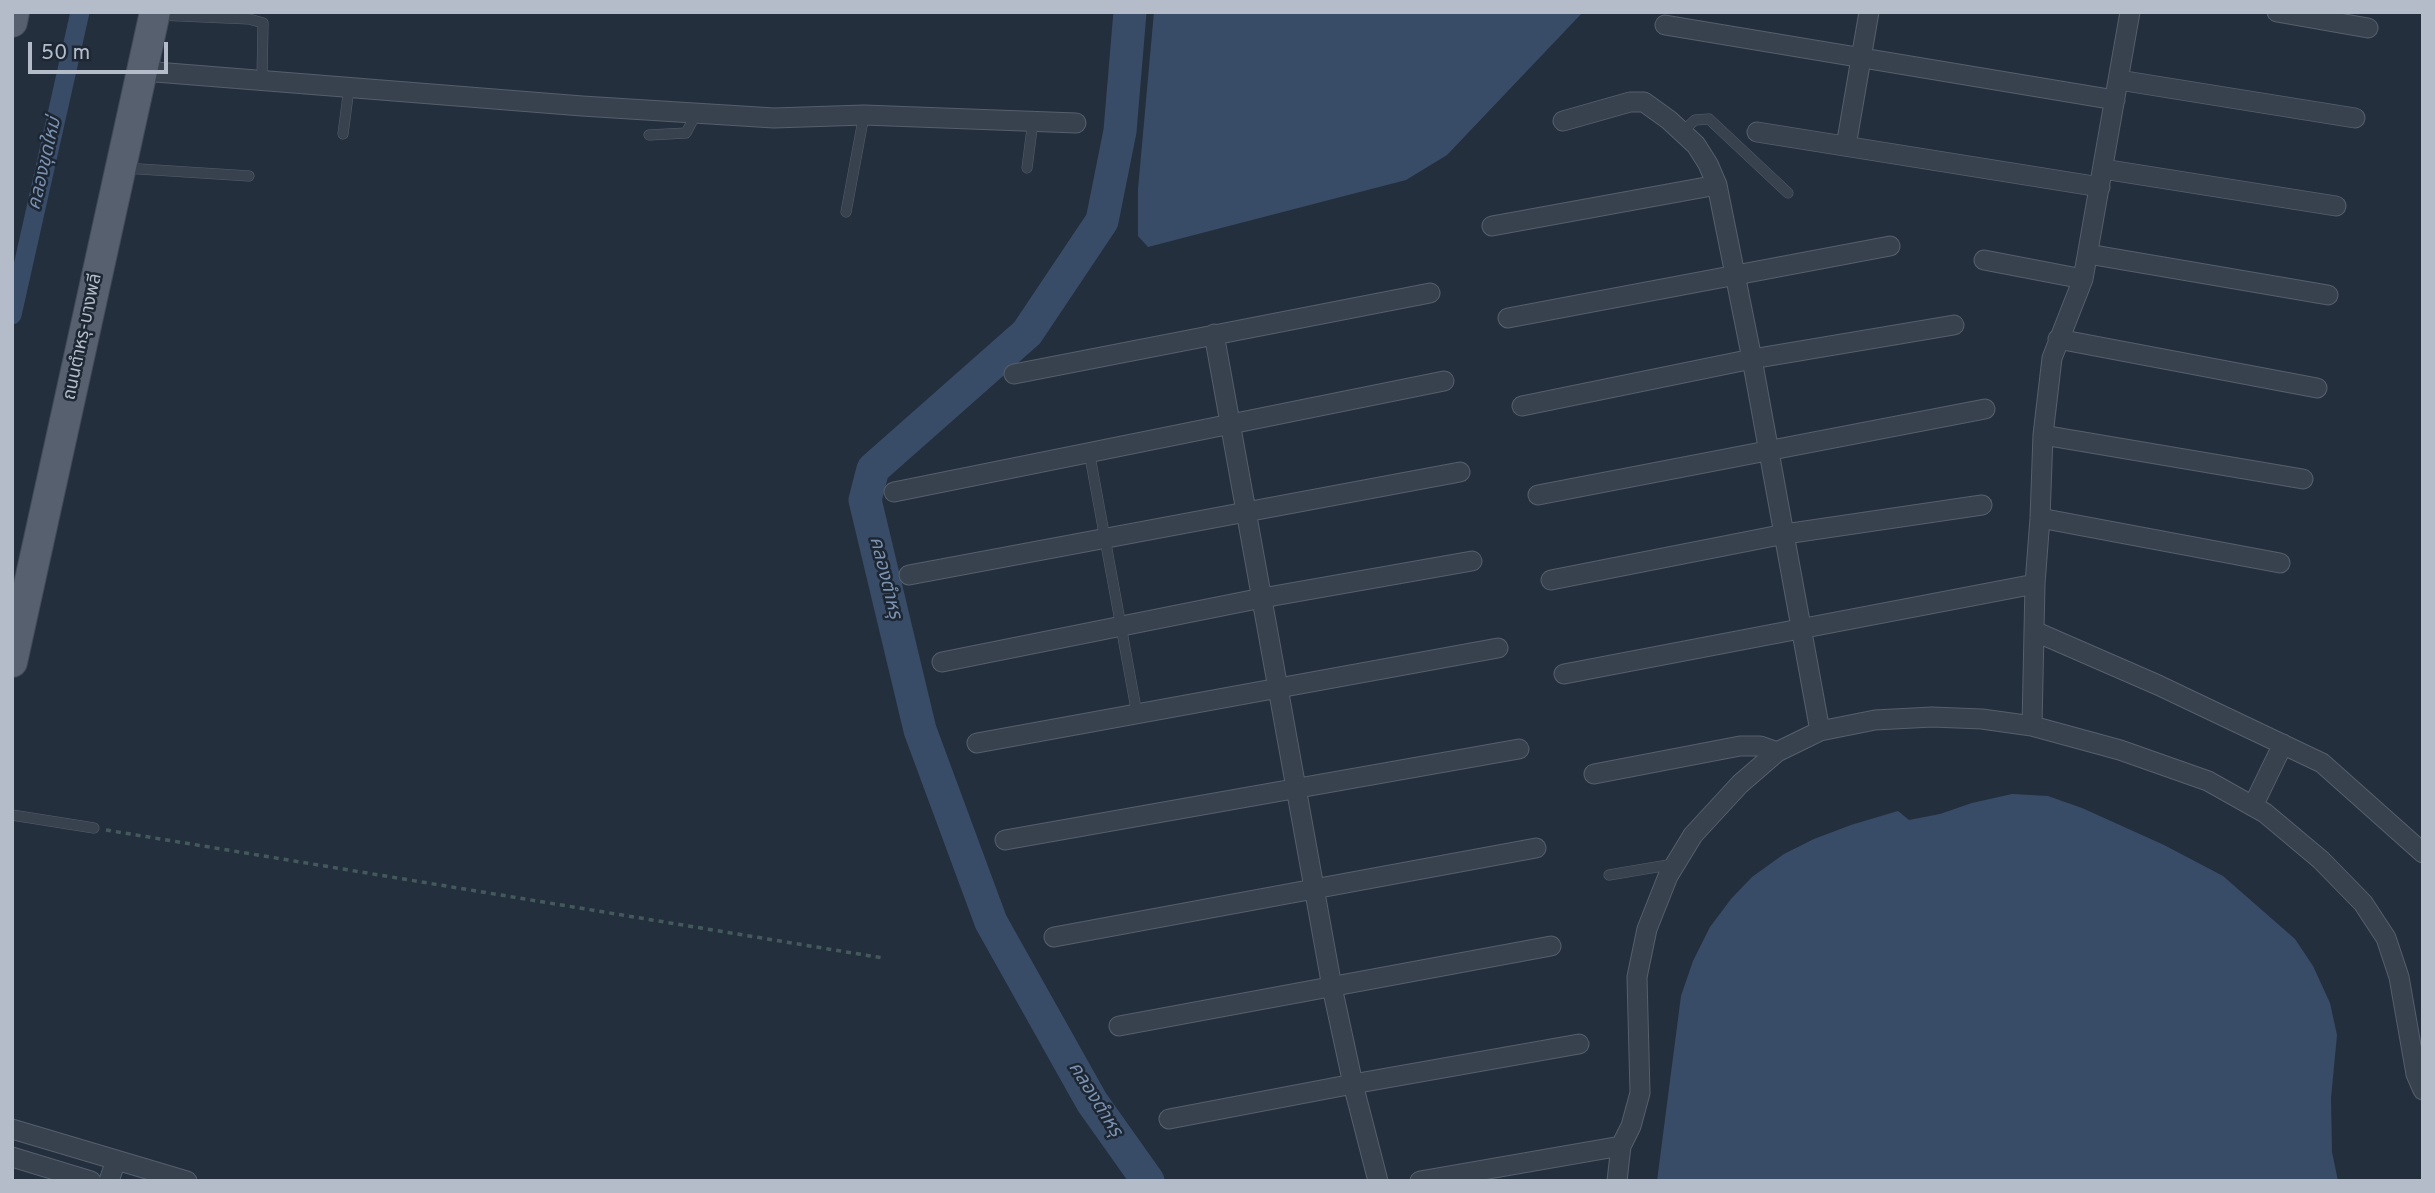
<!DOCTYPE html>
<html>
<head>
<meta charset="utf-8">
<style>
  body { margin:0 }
  #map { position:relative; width:2435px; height:1193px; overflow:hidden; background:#242f3e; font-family:Overpass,sans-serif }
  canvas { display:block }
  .frame { position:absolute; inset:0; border:14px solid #b4bcc9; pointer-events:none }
  .scale { position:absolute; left:28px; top:42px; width:140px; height:32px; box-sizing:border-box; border:4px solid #b4bcc9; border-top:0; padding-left:9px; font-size:21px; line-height:24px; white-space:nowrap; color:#b4bcc9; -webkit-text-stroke:5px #1d2633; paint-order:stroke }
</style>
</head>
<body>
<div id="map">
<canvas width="2435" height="1193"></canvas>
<div class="frame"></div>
<div class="scale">50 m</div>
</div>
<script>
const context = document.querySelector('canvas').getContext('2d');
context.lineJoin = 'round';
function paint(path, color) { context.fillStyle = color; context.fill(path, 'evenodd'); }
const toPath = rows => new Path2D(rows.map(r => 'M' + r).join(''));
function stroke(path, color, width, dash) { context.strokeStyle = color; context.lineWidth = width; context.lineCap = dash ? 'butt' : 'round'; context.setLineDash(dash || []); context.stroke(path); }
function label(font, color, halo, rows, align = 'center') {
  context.font = font + ' Overpass,"Noto Sans Thai",sans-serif'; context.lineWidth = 5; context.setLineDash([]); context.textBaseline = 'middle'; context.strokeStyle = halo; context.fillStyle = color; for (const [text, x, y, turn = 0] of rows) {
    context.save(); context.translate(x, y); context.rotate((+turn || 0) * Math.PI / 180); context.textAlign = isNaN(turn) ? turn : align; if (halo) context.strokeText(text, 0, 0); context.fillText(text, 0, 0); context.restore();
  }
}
paint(toPath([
  [1154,12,1583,12,1447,155,1406,180,1148,247,1138,236,1138,189],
  [2012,794,2048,796,2082,808,2164,845,2223,876,2295,939,2313,966,2330,1003,2337,1035,2331,1098,2332,1152,2338,1181,1657,1181,1681,996,1693,961,1710,927,1731,899,1752,877,1784,854,1814,839,1851,825,1898,811,1909,820,1940,814,1972,803]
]), '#394c67');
stroke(toPath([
  [12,315,80,12]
]), '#394c67', 19);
stroke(toPath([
  [1130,12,1120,131,1102,221,1027,333,873,469,865,500,920,730,991,922,1092,1102,1148,1181]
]), '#394c67', 33);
const lane = toPath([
  [158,15,249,19,263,23,262,81],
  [1682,132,1695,120,1709,119,1788,193],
  [343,134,349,88],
  [649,135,686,133,696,114],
  [124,168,249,176],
  [1027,168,1033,121],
  [846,212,864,115],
  [1089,451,1137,714],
  [12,815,94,828],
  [1609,875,1674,864]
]);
const street = toPath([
  [2277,12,2368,28],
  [1665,25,2115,100],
  [143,71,582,106,774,118,864,115,1076,123],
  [2119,80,2355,118],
  [1563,121,1630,102,1644,102,1669,120,1696,145,1708,164,1717,185,1752,359,1820,731],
  [1757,132,2100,187],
  [1846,146,1869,12],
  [2103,169,2336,206],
  [1492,226,1717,185],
  [2088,254,2328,295],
  [1984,260,2083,279],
  [1508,318,1890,246],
  [1214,334,1332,987,1353,1084,1378,1181],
  [2058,339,2317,388],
  [1014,374,1430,293],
  [1522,406,1752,359,1954,325],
  [2043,435,2303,479],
  [894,492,1444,381],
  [1538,495,1985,409],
  [2040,518,2280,563],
  [909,575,1460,472],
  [1551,580,1785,534,1982,505],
  [2034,631,2158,685,2322,763,2423,853],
  [942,662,1262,598,1472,561],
  [1564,674,2035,584],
  [2032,726,2035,584,2040,518,2043,435,2052,358,2083,279,2130,12],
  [977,743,1498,648],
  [1594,774,1740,746,1760,746,1777,752],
  [2253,806,2283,744],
  [1005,840,1519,749],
  [1054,937,1536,848],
  [1119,1026,1551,946],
  [1169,1119,1353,1084,1579,1044],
  [12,1129,187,1181],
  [12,1157,91,1181],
  [109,1181,116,1160],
  [1420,1181,1621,1146],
  [1617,1181,1621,1146,1631,1126,1640,1093,1637,977,1647,929,1668,876,1693,835,1740,784,1777,752,1820,731,1875,720,1932,717,1982,719,2032,726,2120,750,2208,781,2265,813,2321,860,2363,903,2386,938,2399,977,2416,1074,2423,1090]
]);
const primary = toPath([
  [12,22,14,12],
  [12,662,155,12]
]);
stroke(lane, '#565f6c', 11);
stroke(street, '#565f6c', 21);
stroke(primary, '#414a57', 32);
stroke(toPath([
  [106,830,883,958]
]), '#44595c', 3.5, [5, 5]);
stroke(lane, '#38414e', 10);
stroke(street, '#38414e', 19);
stroke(primary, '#56606e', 30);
label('18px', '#b4bcc9', '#1d2633', [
  ["ถนนตำหรุ-บางพลี",84,337,-78]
]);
label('italic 19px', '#7c92b1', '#1d2633', [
  ["คลองขุดใหม่",46,164,-77],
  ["คลองตำหรุ",884,578,76],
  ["คลองตำหรุ",1094,1100,58]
]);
</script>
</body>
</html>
